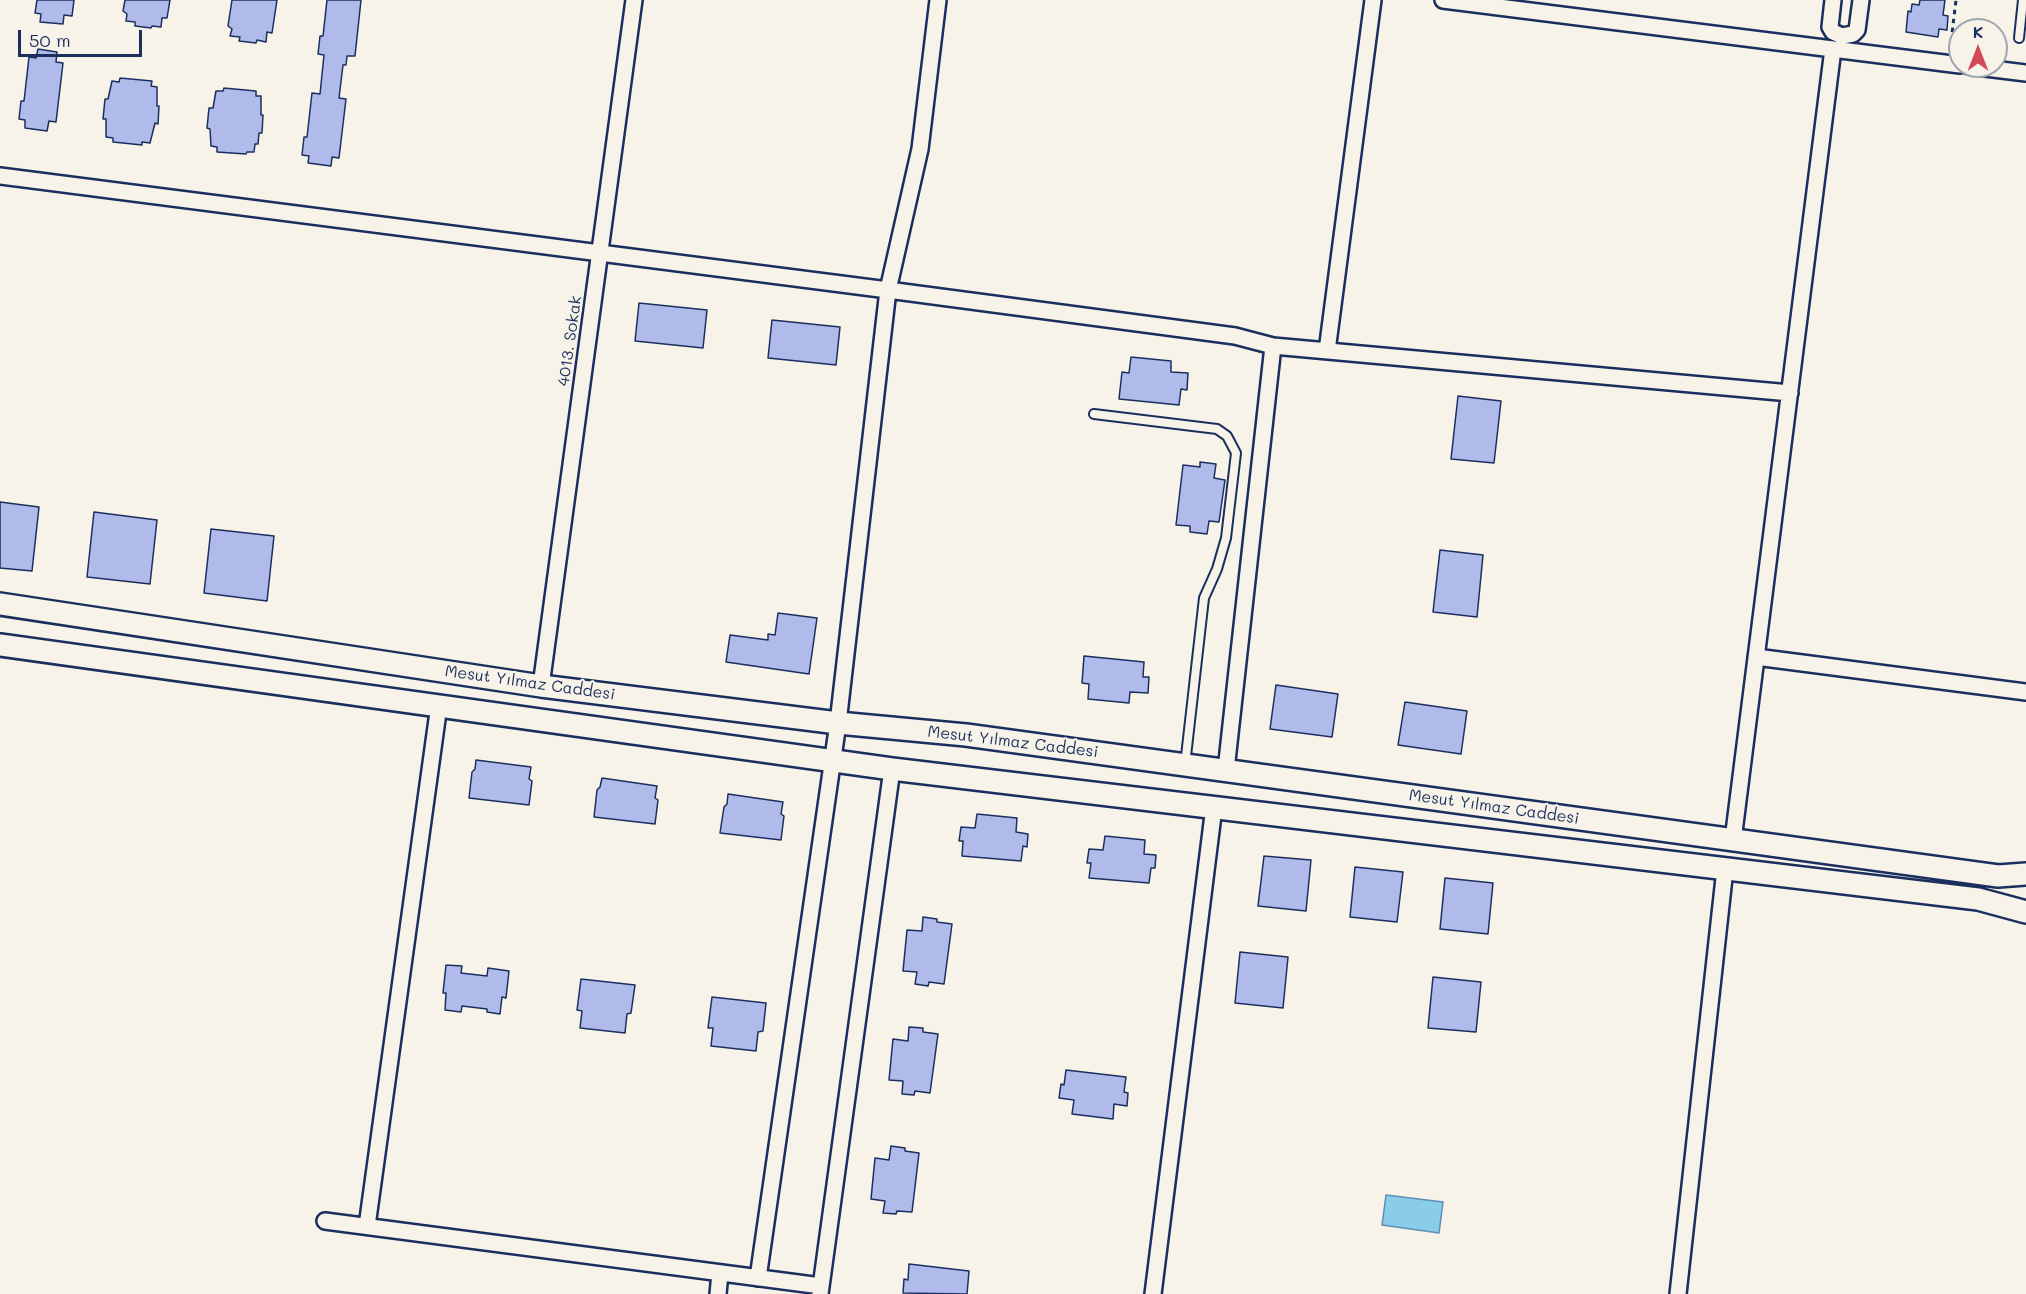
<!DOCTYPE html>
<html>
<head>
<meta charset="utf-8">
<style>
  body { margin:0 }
  #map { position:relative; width:2026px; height:1294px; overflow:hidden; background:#f7f3e8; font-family:Mali,sans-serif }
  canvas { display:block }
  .north { position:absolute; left:1948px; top:18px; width:60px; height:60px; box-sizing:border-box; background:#f7f3e8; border:2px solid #9fa5b1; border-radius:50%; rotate:0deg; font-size:16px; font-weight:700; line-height:24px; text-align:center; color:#1b2f5e }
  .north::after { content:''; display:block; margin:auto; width:21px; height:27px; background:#d1495b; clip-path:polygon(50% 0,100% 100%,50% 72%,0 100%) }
  .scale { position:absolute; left:18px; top:30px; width:124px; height:27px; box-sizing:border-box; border:3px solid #1b2f5e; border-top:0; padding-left:8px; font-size:18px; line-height:21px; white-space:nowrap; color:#1b2f5e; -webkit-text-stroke:4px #f7f3e8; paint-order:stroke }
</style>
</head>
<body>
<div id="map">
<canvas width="2026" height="1294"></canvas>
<div class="north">K</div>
<div class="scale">50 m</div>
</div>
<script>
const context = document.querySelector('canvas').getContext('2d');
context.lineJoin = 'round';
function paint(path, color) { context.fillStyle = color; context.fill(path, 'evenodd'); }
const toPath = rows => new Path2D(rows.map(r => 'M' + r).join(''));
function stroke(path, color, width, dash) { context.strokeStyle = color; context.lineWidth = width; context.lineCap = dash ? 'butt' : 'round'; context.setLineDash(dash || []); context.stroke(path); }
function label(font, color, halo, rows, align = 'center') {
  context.font = font + ' Mali,sans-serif'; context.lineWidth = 4.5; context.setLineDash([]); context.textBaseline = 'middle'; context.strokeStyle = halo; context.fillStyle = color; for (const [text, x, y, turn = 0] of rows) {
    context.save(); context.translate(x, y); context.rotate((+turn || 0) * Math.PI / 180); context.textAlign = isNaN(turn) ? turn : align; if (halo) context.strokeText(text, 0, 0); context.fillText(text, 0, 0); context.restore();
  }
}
const water = toPath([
  [1386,1195,1443,1202,1439,1233,1382,1225,1386,1195]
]);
paint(water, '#8acdeb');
stroke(water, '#5e8eb3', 1.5);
const building = toPath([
  [37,0,74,0,72,16,64,15,63,24,40,22,41,14,35,13,37,0],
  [125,0,170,0,167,18,162,18,161,27,152,26,151,28,135,26,135,22,126,21,127,14,123,11,125,0],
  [232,0,277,0,272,33,267,32,266,42,257,40,256,43,239,41,240,37,230,36,232,29,228,26,232,0],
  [327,0,361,0,355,56,347,56,346,65,343,65,339,98,346,99,339,158,332,157,331,166,308,163,309,156,302,155,304,137,307,137,312,93,320,94,324,55,318,54,320,36,323,36,327,0],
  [1920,0,1945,0,1943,15,1948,16,1947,30,1939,29,1938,37,1906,32,1908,11,1911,12,1912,4,1919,5,1920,0],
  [38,49,57,52,56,62,63,63,56,122,49,121,47,131,25,128,25,120,19,119,21,101,24,101,29,57,36,58,38,49],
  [120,78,152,81,151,86,157,87,157,106,159,106,158,124,155,123,150,143,142,142,142,145,113,142,113,138,106,137,106,119,103,119,105,99,108,99,112,81,119,82,120,78],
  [224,88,256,91,256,96,261,96,261,115,263,115,262,133,259,133,258,144,255,144,254,152,247,152,246,154,217,152,217,147,211,146,210,129,207,128,209,108,213,108,216,91,223,91,224,88],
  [639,303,707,310,703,348,635,341,639,303],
  [772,320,840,327,836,365,768,358,772,320],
  [1131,357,1171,361,1171,372,1188,373,1187,390,1181,389,1179,405,1119,399,1122,372,1129,373,1131,357],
  [1458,396,1501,401,1494,463,1451,459,1458,396],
  [1200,462,1216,464,1214,478,1225,480,1219,522,1209,521,1207,534,1190,532,1190,526,1176,525,1183,465,1200,467,1200,462],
  [0,502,39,507,32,571,0,568,0,502],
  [94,512,157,520,150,584,87,577,94,512],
  [211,529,274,536,267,601,204,593,211,529],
  [1440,550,1483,555,1477,617,1433,612,1440,550],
  [778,613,817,618,809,674,726,662,730,635,768,640,768,634,775,635,778,613],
  [1084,656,1144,662,1143,677,1149,677,1148,693,1130,692,1129,703,1088,699,1089,684,1082,683,1084,656],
  [1276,685,1338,694,1332,737,1270,729,1276,685],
  [1405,702,1467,711,1461,754,1398,745,1405,702],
  [476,760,531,767,529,779,532,781,529,805,469,798,472,772,475,769,476,760],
  [602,778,657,786,655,798,658,800,655,824,594,817,597,790,600,787,602,778],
  [728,794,783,802,781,814,784,816,781,840,720,833,724,807,727,804,728,794],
  [977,814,1017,818,1016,832,1028,834,1027,847,1023,846,1021,861,962,856,963,841,959,841,961,827,975,828,977,814],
  [1105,836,1145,840,1144,854,1156,855,1155,868,1151,868,1149,883,1089,878,1091,863,1087,863,1089,849,1103,850,1105,836],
  [1264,856,1311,860,1306,911,1258,906,1264,856],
  [1355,867,1403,872,1397,922,1350,917,1355,867],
  [1445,878,1493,883,1488,934,1440,929,1445,878],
  [923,917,937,919,937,922,952,924,944,984,929,982,928,986,915,984,917,972,903,971,907,930,922,931,923,917],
  [1240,952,1288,957,1283,1008,1235,1003,1240,952],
  [446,965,462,966,461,973,487,976,488,968,509,971,506,998,502,997,500,1014,487,1012,487,1009,462,1006,461,1012,445,1010,446,993,443,993,446,965],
  [1433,977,1481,982,1476,1032,1428,1028,1433,977],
  [581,979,635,985,631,1013,627,1014,625,1033,580,1028,582,1011,577,1010,581,979],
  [712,997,766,1003,763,1031,758,1032,756,1051,711,1046,713,1028,708,1028,712,997],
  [909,1027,923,1028,923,1032,938,1034,930,1093,915,1091,914,1095,902,1094,903,1081,889,1080,893,1039,908,1041,909,1027],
  [1066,1070,1126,1077,1124,1092,1128,1093,1127,1106,1114,1104,1113,1119,1072,1114,1074,1100,1059,1098,1061,1084,1064,1085,1066,1070],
  [891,1146,905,1148,905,1151,919,1153,912,1212,897,1211,896,1214,883,1213,885,1201,871,1199,875,1158,889,1160,891,1146],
  [909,1264,969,1271,967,1294,903,1293,904,1279,908,1280,909,1264]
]);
paint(building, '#b0bbec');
stroke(building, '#1b2f5e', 1.5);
const service = toPath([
  [2019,38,2023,0],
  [1094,414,1217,429,1227,436,1236,453,1226,538,1217,569,1204,598,1185,765]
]);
const minor = toPath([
  [1443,0,1960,65],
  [1833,0,1830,27,1833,32,1842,36,1853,34,1857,30,1861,0],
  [1969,66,2026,73],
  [0,176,888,290,1235,336,1273,346,1790,393],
  [1327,351,1373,0],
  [1756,657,2026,692],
  [541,686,634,0],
  [1226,770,1273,346],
  [1733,840,1833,49],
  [325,1221,821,1286],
  [367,1226,439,705],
  [758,1278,838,723,888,290,920,149,938,0],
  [718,1294,720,1273],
  [820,1294,892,769],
  [1153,1294,1214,807],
  [1678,1294,1725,869]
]);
const secondary = toPath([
  [0,604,541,686,838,723,966,735,1998,876,2026,874],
  [0,645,892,769,1978,899,2026,912]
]);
stroke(service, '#1b2f5e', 12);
stroke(minor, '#1b2f5e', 20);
stroke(secondary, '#1b2f5e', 26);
stroke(toPath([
  [1950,50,1956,0]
]), '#1b2f5e', 3, [4.5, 4.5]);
stroke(service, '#f7f3e8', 8);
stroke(minor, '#f7f3e8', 15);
stroke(secondary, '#f7f3e8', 21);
label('16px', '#1b2f5e', '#f7f3e8', [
  ["4013. Sokak",570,341,-82],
  ["Mesut Yılmaz Caddesi",530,683,8],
  ["Mesut Yılmaz Caddesi",1013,742,7],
  ["Mesut Yılmaz Caddesi",1494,807,8]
]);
</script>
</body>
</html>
